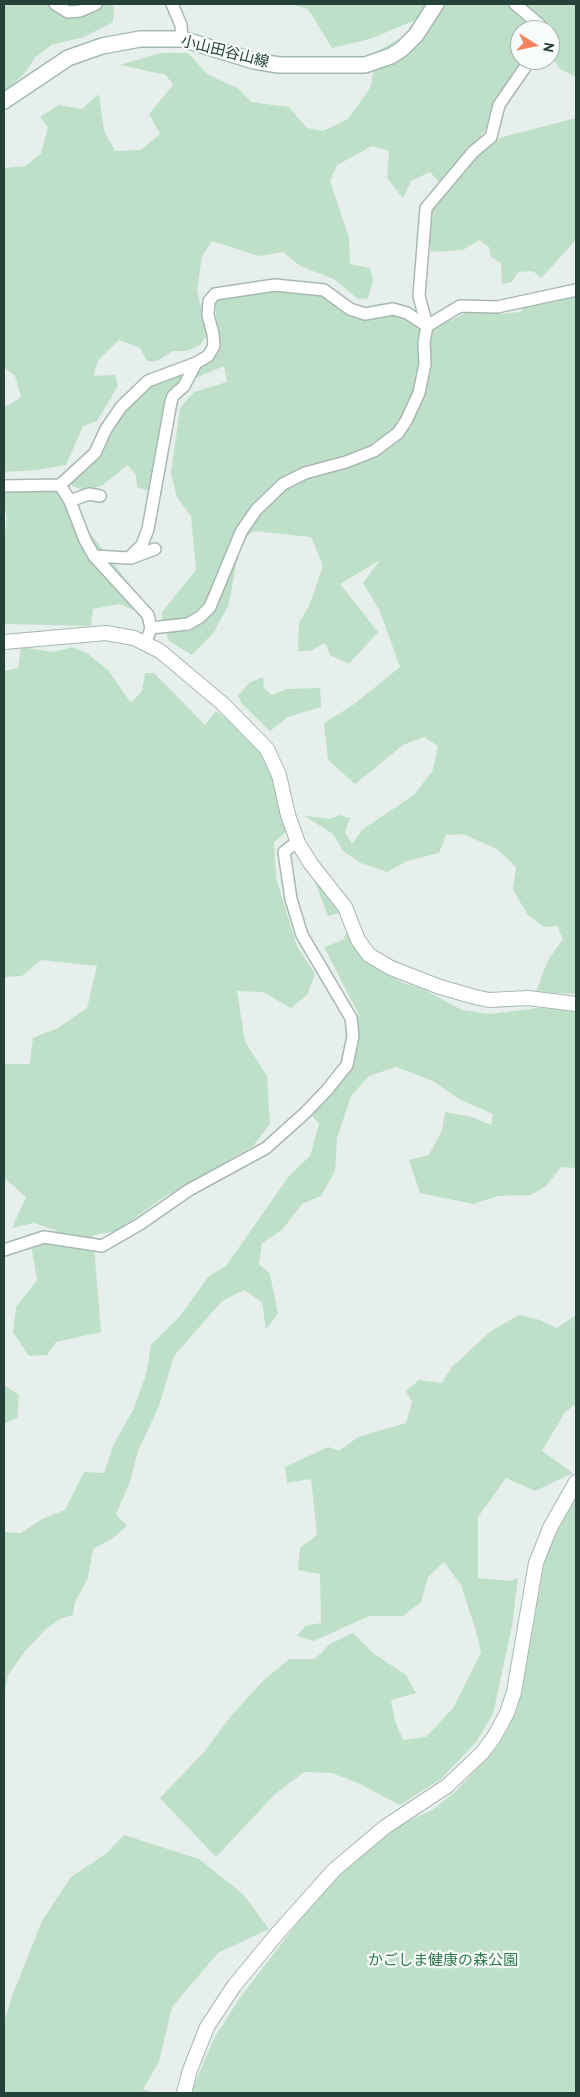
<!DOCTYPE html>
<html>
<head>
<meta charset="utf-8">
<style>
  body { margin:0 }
  #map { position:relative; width:580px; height:2097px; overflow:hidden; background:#e6efeb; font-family:"PT Sans",sans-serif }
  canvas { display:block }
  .frame { position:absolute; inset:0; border:5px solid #24423a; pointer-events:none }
  .north { position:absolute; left:510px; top:20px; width:50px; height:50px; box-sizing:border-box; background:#f7fbf9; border:1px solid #a3b1ad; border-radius:50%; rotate:100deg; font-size:14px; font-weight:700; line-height:20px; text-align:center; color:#24423a }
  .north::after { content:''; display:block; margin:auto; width:18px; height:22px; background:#f4845f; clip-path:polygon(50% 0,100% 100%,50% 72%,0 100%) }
</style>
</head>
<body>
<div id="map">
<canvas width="580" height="2097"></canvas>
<div class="frame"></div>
<div class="north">N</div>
</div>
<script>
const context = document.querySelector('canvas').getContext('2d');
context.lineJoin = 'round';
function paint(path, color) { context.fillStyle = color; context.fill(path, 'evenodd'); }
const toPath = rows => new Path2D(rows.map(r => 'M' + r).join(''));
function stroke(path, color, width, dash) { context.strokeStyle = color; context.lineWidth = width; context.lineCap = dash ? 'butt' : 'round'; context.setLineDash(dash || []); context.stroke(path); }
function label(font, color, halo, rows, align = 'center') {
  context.font = font + ' "PT Sans","Noto Sans JP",sans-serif'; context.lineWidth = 4.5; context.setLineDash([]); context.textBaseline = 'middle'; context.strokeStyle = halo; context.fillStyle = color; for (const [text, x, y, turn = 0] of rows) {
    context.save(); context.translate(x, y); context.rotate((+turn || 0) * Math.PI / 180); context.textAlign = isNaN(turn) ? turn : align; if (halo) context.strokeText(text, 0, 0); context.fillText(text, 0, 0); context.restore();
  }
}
paint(toPath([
  [4,4,111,4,114,8,113,22,84,37,52,45,35,57,26,72,4,92],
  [291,4,427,4,418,19,370,39,332,48,308,9],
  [444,4,576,4,576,77,560,69,550,55,550,30,520,30,520,60,526,60,510,79,489,124,469,152,439,182,430,172,411,181,403,198,387,178,389,151,372,146,337,165,330,181,349,238,350,264,370,268,373,280,368,298,358,299,334,279,300,266,283,252,259,256,212,241,202,256,197,291,208,334,200,345,187,351,173,351,157,361,147,361,140,348,119,340,99,359,93,376,115,375,118,386,97,421,83,426,66,465,37,470,4,472,4,405,9,405,21,397,15,376,4,367,4,168,25,166,41,154,48,127,40,117,59,105,82,109,99,94,104,131,115,151,141,150,160,134,149,114,173,85,166,75,120,65,161,53,188,53,207,74,239,89,251,102,289,107,307,128,323,131,348,119,370,88,378,51,435,18],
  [576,118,576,240,541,278,533,271,518,272,512,282,502,284,501,263,491,257,489,247,479,240,463,250,431,252,428,222,433,198,477,151,503,137],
  [296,282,359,311,408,307,450,321,475,308,501,314,520,312,537,292,576,283,576,994,536,992,548,960,563,939,557,926,544,927,528,915,513,890,516,867,497,849,463,834,446,835,439,853,407,861,387,872,361,863,343,851,333,834,305,816,330,819,339,815,350,818,345,832,352,844,363,829,414,795,433,770,438,746,424,737,403,745,355,784,328,760,324,723,353,705,400,667,379,609,363,583,380,560,340,584,378,632,349,664,330,655,325,643,310,651,298,651,299,623,309,606,323,566,311,537,254,531,244,539,236,565,229,604,214,632,192,655,169,641,162,621,162,612,196,570,191,516,177,497,171,473,180,408,194,392,227,382,224,366,186,382,167,394,158,465,149,491,137,487,136,474,127,465,103,485,84,491,69,484,96,456,111,436,125,401,199,357,216,344,216,291],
  [45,482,69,495,90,533,140,598,136,611,119,604,93,609,91,626,4,624,4,540,7,516,4,508,4,490],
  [21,647,53,652,73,647,88,654,108,670,131,703,142,691,145,673,154,673,205,725,216,711,237,726,260,749,272,768,287,831,274,842,276,878,297,946,315,974,307,995,291,1008,263,992,237,991,245,1042,267,1076,270,1124,253,1146,158,1201,118,1231,93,1235,101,1332,56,1342,47,1355,29,1356,13,1332,16,1307,37,1280,29,1234,58,1231,34,1223,12,1228,26,1197,4,1178,4,1064,30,1064,33,1038,58,1028,87,1008,97,966,41,960,22,976,4,977,4,671,18,668],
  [263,677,264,688,272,695,287,689,320,688,321,707,288,717,270,731,242,704,238,696,249,683],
  [315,882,326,890,361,930,387,974,403,983,421,988,462,1010,490,1014,538,1008,576,1010,576,1168,561,1167,545,1187,530,1195,498,1196,473,1204,420,1193,409,1160,429,1155,442,1130,445,1112,472,1117,491,1125,493,1114,459,1099,433,1081,396,1067,369,1076,351,1096,337,1138,335,1171,321,1196,302,1204,282,1230,262,1243,259,1264,270,1274,278,1314,266,1329,262,1302,244,1290,222,1301,174,1356,159,1406,138,1451,130,1482,116,1514,127,1526,113,1538,93,1549,88,1578,75,1602,73,1615,60,1619,46,1629,26,1650,8,1675,4,1697,4,1532,21,1533,42,1519,65,1510,84,1472,104,1473,114,1444,134,1408,146,1375,151,1345,180,1316,209,1276,226,1266,289,1176,310,1156,319,1124,312,1116,324,1101,359,1033,358,1013,324,947,343,940,347,931,340,913,328,916],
  [519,1315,540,1320,557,1328,576,1315,576,1404,565,1412,542,1451,573,1473,535,1491,506,1478,478,1517,478,1578,509,1581,518,1578,512,1626,493,1714,476,1742,441,1779,400,1805,358,1783,332,1773,304,1772,275,1794,216,1857,160,1798,204,1752,231,1716,262,1682,289,1659,315,1659,330,1644,353,1633,373,1653,406,1675,416,1693,391,1700,395,1721,403,1740,426,1737,454,1707,481,1652,476,1631,461,1585,444,1562,428,1577,421,1602,403,1616,369,1616,314,1641,297,1636,305,1626,321,1623,320,1574,298,1570,300,1548,317,1535,311,1479,287,1483,285,1467,328,1447,339,1451,358,1437,406,1423,412,1402,406,1391,419,1380,442,1383,452,1367,491,1331],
  [4,1385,19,1395,17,1418,4,1424],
  [576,1492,576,2093,191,2093,213,2040,239,1999,315,1900,341,1874,381,1840,404,1823,434,1809,457,1790,497,1747,508,1729,518,1706,527,1658,533,1561],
  [124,1835,199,1859,243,1894,269,1929,218,1953,172,2007,159,2062,143,2089,155,2093,4,2093,4,2023,11,1999,42,1921,71,1877,107,1853]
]), '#bfe0c8');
const minor = toPath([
  [55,4,68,12,80,11,96,4],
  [172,4,181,25,182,39],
  [515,4,540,25,539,30],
  [60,485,95,453,106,429,121,407,148,381,196,363,208,356,214,346,213,334,208,315,209,301,215,294,275,285,324,290,350,309,365,314,393,309,407,313,427,326,419,296,426,208,473,152,491,137,499,105,530,60],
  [4,486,60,485,70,501,85,540,94,556,148,615,151,628,146,642],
  [70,501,89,494,100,496],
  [94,556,129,558,142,545,148,529,171,402,173,396,184,386,196,363],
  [131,558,155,549],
  [151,628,188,624,200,617,210,607,241,532,256,510,283,484,305,473,346,462,374,451,398,433,406,421,419,393,425,364,424,343,427,326,460,306,497,307,576,290],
  [4,1250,44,1237,102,1246,140,1224,189,1190,266,1148,305,1113,327,1090,347,1065,353,1036,351,1018,302,935,291,899,284,852,298,841]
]);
const tertiary = toPath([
  [4,642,106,633,134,638,160,651,223,704,267,749,279,775,288,815,298,843,311,864,345,907,358,940,369,955,391,968,440,987,475,997,489,1000,528,998,576,1004],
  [184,2093,190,2070,207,2027,234,1986,276,1935,334,1870,385,1827,447,1786,482,1753,494,1737,507,1713,514,1692,536,1563,550,1528,576,1482]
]);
const secondary = toPath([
  [4,101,68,58,102,46,140,39,182,39,254,61,279,65,365,65,391,56,402,49,416,35,436,4]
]);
stroke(minor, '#a8b8b2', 14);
stroke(tertiary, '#a8b8b2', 16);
stroke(secondary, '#a4bbb3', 18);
stroke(minor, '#fff', 11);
stroke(tertiary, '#fff', 14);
stroke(secondary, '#fff', 15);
label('15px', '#24423a', '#f7fbf9', [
  ["小山田谷山線",225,52,14]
]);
label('15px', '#2d7a4b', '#f7fbf9', [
  ["かごしま健康の森公園",443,1961]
]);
</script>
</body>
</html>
